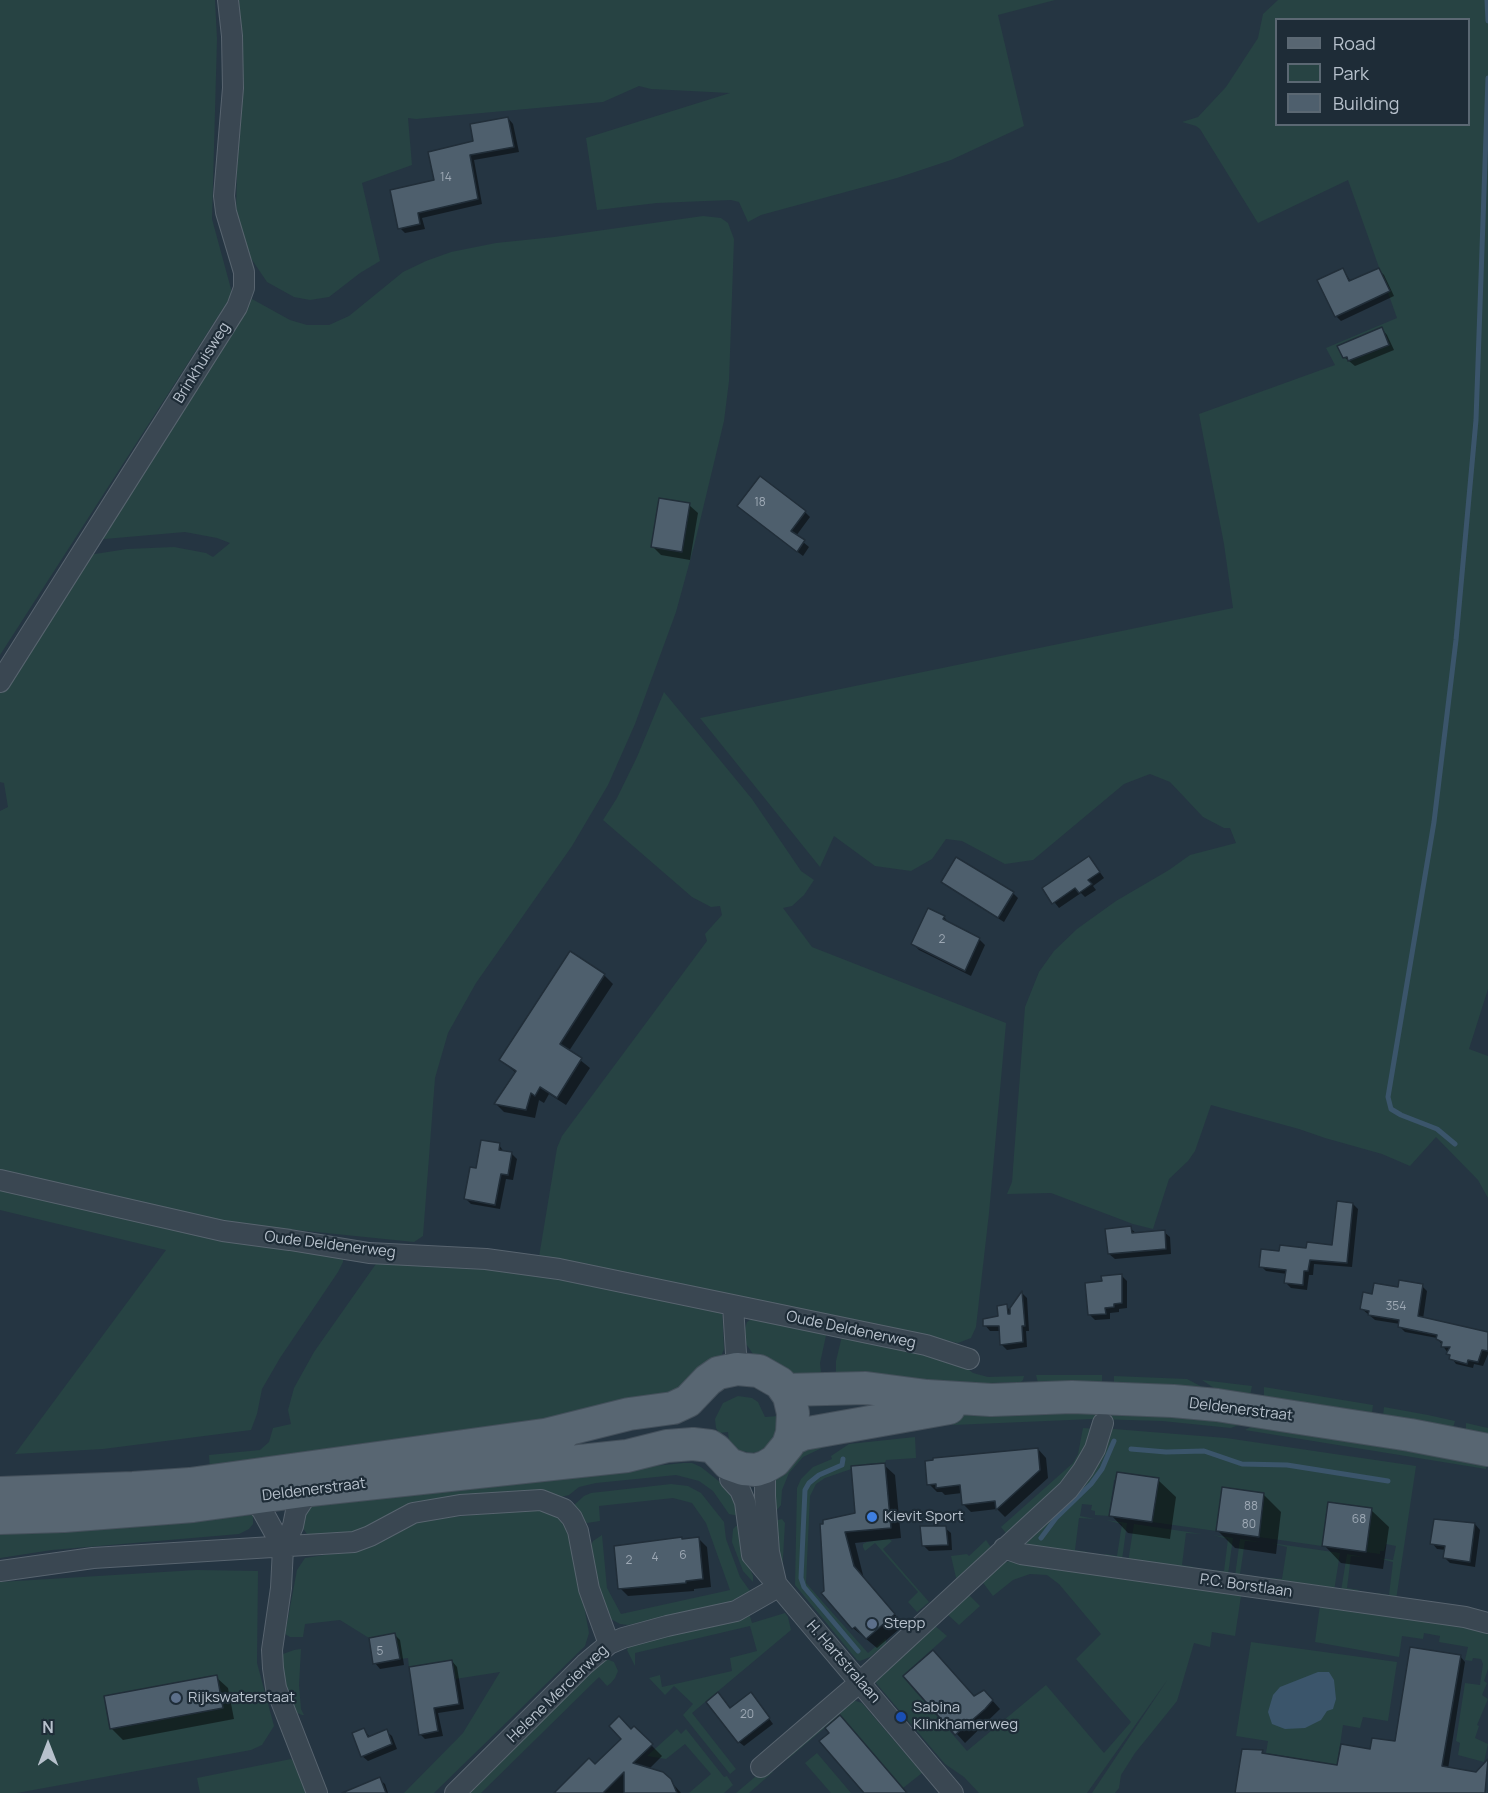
<!DOCTYPE html>
<html>
<head>
<meta charset="utf-8">
<style>
  body { margin:0 }
  #map { position:relative; width:1488px; height:1793px; overflow:hidden; background:#253542; font-family:Manrope,sans-serif }
  canvas { display:block }
  .legend { position:absolute; left:1275px; top:18px; width:195px; height:108px; box-sizing:border-box; background:#1e2c37; border:2px solid #5b6873; margin:0; padding:8px 10px; list-style:none; font-size:18px; color:#b7c1cc }
  .legend li { display:flex; align-items:center; gap:12px; height:30px }
  .legend b { width:30px; border:2px solid #5b6873 }
  .north { position:absolute; left:18px; top:1715px; width:60px; height:60px; -webkit-text-stroke:4px #1e2c37; paint-order:stroke; rotate:0deg; font-size:16px; font-weight:700; line-height:24px; text-align:center; color:#b7c1cc }
  .north::after { content:''; display:block; margin:auto; width:21px; height:27px; background:#b7c1cc; clip-path:polygon(50% 0,100% 100%,50% 72%,0 100%) }
</style>
</head>
<body>
<div id="map">
<canvas width="1488" height="1793"></canvas>
<ul class="legend">
<li><b style="height:8px;background:#586672"></b>Road</li>
<li><b style="height:16px;background:#274343"></b>Park</li>
<li><b style="height:16px;background:#4e5f6d"></b>Building</li>
</ul>
<div class="north">N</div>
</div>
<script>
const context = document.querySelector('canvas').getContext('2d');
context.lineJoin = 'round';
function paint(path, color) { context.fillStyle = color; context.fill(path, 'evenodd'); }
const toPath = rows => new Path2D(rows.map(r => 'M' + r).join(''));
function stroke(path, color, width, dash) { context.strokeStyle = color; context.lineWidth = width; context.lineCap = dash ? 'butt' : 'round'; context.setLineDash(dash || []); context.stroke(path); }
function label(font, color, halo, rows, align = 'center') {
  context.font = font + ' Manrope,sans-serif'; context.lineWidth = 4.5; context.setLineDash([]); context.textBaseline = 'middle'; context.strokeStyle = halo; context.fillStyle = color; for (const [text, x, y, turn = 0] of rows) {
    context.save(); context.translate(x, y); context.rotate((+turn || 0) * Math.PI / 180); context.textAlign = isNaN(turn) ? turn : align; if (halo) context.strokeText(text, 0, 0); context.fillText(text, 0, 0); context.restore();
  }
}
paint(toPath([
  [0,0,215,0,217,39,212,219,231,289,231,296,0,655],
  [238,0,1055,0,998,15,1024,126,951,160,897,178,761,215,748,222,739,202,731,200,657,203,597,210,586,138,730,93,651,89,639,86,603,102,416,119,408,118,412,165,362,183,380,261,360,273,329,297,310,300,294,297,267,282,244,248,236,218,240,12],
  [1278,0,1488,0,1488,989,1469,1049,1488,1056,1488,1198,1478,1180,1436,1137,1410,1166,1382,1154,1325,1138,1299,1129,1211,1105,1195,1151,1188,1161,1169,1179,1153,1229,1133,1224,1051,1193,1007,1194,1012,1182,1025,1007,1039,972,1054,951,1077,929,1116,901,1169,870,1190,855,1236,843,1230,828,1224,828,1203,817,1170,782,1150,774,1124,784,1033,860,1005,864,962,841,946,839,932,859,911,871,875,866,834,836,820,867,700,718,1233,608,1224,544,1199,414,1335,365,1326,348,1397,318,1348,180,1258,223,1200,129,1196,126,1182,122,1198,117,1226,87,1258,38,1263,14],
  [1276,20,1468,20,1468,124,1276,124],
  [703,216,721,218,728,223,734,239,729,381,724,421,694,546,676,612,635,724,608,785,572,846,476,983,448,1033,435,1078,423,1236,414,1242,218,1222,0,1171,0,811,8,807,4,783,0,782,0,684,82,556,127,549,174,547,206,553,213,557,230,543,217,538,185,532,93,540,249,301,252,299,290,320,307,325,329,325,349,316,403,272,426,261,451,252,496,243,554,237],
  [664,692,752,799,801,871,814,880,804,895,792,906,783,908,812,947,1006,1023,989,1213,976,1327,971,1338,958,1343,778,1304,539,1257,557,1148,562,1136,707,941,705,934,722,915,720,906,711,907,692,897,603,820,617,798,637,757],
  [0,1188,220,1241,343,1255,343,1262,338,1272,280,1358,262,1389,257,1414,251,1430,103,1449,15,1454,166,1250,0,1210],
  [378,1261,414,1262,526,1273,722,1306,724,1349,719,1362,667,1402,210,1469,209,1455,260,1450,269,1442,273,1428,291,1424,288,1410,294,1388,314,1352],
  [753,1318,827,1331,820,1363,822,1382,811,1384,768,1367,753,1354,746,1344,744,1332,747,1322],
  [842,1336,954,1358,973,1373,988,1377,1024,1376,1023,1380,1021,1382,929,1385,836,1380,836,1361],
  [1036,1375,1102,1375,1102,1385,1038,1383],
  [1114,1376,1187,1379,1208,1390,1114,1384],
  [1202,1380,1252,1386,1250,1396,1223,1394],
  [1264,1387,1373,1405,1372,1413,1264,1399],
  [738,1396,752,1398,758,1402,765,1417,778,1416,776,1436,761,1451,752,1453,738,1450,729,1441,728,1432,719,1433,716,1428,715,1419,723,1403],
  [1384,1407,1428,1415,1455,1421,1453,1428,1383,1416],
  [1062,1408,1251,1420,1231,1428,1162,1421,1093,1419,953,1425,952,1416,982,1412],
  [1262,1421,1487,1464,1486,1469,1245,1430],
  [1466,1423,1488,1428,1488,1436,1466,1431],
  [1083,1428,1096,1429,1084,1465,1009,1537,1001,1527,1073,1463,1078,1454],
  [1114,1429,1226,1438,1416,1466,1396,1600,1381,1599,1376,1593,1389,1595,1393,1562,1378,1558,1393,1560,1396,1546,1386,1544,1384,1551,1380,1551,1380,1554,1366,1552,1372,1509,1351,1505,1328,1502,1322,1546,1259,1537,1264,1501,1261,1500,1261,1494,1265,1494,1244,1490,1222,1488,1216,1531,1152,1522,1159,1478,1116,1472,1119,1474,1118,1480,1114,1480,1109,1516,1095,1515,1095,1511,1091,1510,1092,1505,1082,1504,1080,1516,1095,1519,1079,1518,1075,1550,1088,1552,1083,1556,1022,1548,1020,1540,1105,1431],
  [915,1437,916,1458,886,1460,885,1463,866,1464,825,1478,816,1484,810,1496,806,1583,868,1653,886,1638,886,1644,870,1657,860,1661,857,1660,795,1585,797,1488,801,1479,813,1467,832,1459,831,1456,849,1444],
  [828,1445,803,1457,789,1473,782,1490,781,1505,776,1511,768,1488,793,1448],
  [683,1463,692,1463,701,1467,725,1486,735,1496,739,1516,729,1514,713,1491,699,1481,676,1475,596,1483,579,1487,569,1495,561,1497,539,1493,361,1533,309,1537,302,1527,302,1520,309,1508,315,1504,329,1500],
  [671,1484,688,1486,701,1493,724,1522,726,1539,740,1577,750,1591,747,1596,729,1603,628,1625,620,1624,611,1619,599,1603,590,1548,593,1541,602,1535,607,1588,621,1614,730,1590,706,1523,692,1503,673,1498,599,1506,600,1521,587,1523,583,1520,573,1506,584,1496,591,1493],
  [540,1508,557,1513,569,1523,589,1633,585,1646,434,1793,404,1793,463,1733,500,1672,455,1679,452,1660,409,1667,408,1658,400,1659,395,1633,369,1638,340,1620,305,1624,303,1637,290,1637,285,1634,297,1570,305,1558,351,1551,424,1520],
  [253,1515,253,1524,249,1529,239,1534,52,1550,0,1558,0,1534,43,1533],
  [782,1519,785,1523,782,1575,774,1521],
  [1106,1520,1127,1523,1122,1560,1107,1558,1105,1554,1117,1556,1122,1524],
  [1134,1524,1202,1534,1186,1533,1182,1565,1194,1567,1189,1571,1128,1562],
  [741,1525,748,1563,753,1576,753,1582,743,1571,732,1542,733,1529,736,1526],
  [1213,1535,1233,1538,1228,1575,1214,1573,1211,1570,1224,1571,1228,1539],
  [889,1539,892,1541,883,1549,929,1602,917,1612,908,1602,918,1592,875,1543,865,1551,863,1547,863,1544,867,1542],
  [1240,1539,1261,1542,1245,1541,1240,1574,1253,1576,1249,1578,1235,1576],
  [986,1540,990,1546,989,1554,957,1582,951,1556,967,1554,969,1556],
  [1271,1543,1340,1553,1334,1591,1274,1583,1270,1578,1282,1579,1287,1547],
  [1347,1554,1364,1557,1351,1556,1347,1588,1359,1590,1356,1593,1341,1591],
  [1013,1561,1239,1593,1241,1596,1235,1636,1212,1632,1210,1647,1194,1643,1177,1701,1135,1753,1121,1775,1119,1788,1115,1793,1092,1793,1168,1679,1087,1793,979,1793,964,1777,945,1764,876,1683,878,1673,934,1625,947,1636,902,1676,967,1751,1046,1685,1104,1753,1131,1722,1076,1659,1101,1634,1059,1584,1047,1575,1030,1574,1013,1580,993,1596,981,1580,1004,1562],
  [196,1570,258,1571,257,1663,274,1726,262,1745,251,1750,17,1793,0,1793,0,1582],
  [964,1595,970,1596,980,1606,959,1625,947,1614],
  [1320,1605,1452,1622,1488,1631,1488,1669,1484,1681,1487,1683,1482,1695,1488,1699,1477,1725,1479,1726,1475,1738,1488,1744,1484,1762,1458,1755,1460,1743,1456,1741,1465,1683,1480,1685,1483,1664,1481,1659,1473,1658,1472,1661,1465,1660,1468,1647,1439,1642,1440,1636,1424,1633,1423,1639,1402,1636,1399,1657,1315,1642],
  [749,1613,752,1623,785,1613,788,1617,791,1630,692,1713,736,1769,730,1774,683,1715,693,1704,674,1686,665,1695,649,1678,660,1675,662,1687,732,1671,730,1658,757,1651,750,1626,635,1653,635,1666,627,1650,631,1641],
  [1251,1642,1397,1662,1388,1721,1363,1717,1360,1728,1343,1725,1337,1765,1266,1753,1268,1741,1236,1736],
  [301,1649,299,1685,301,1709,304,1715,302,1715,295,1712,283,1679,282,1668,283,1654,294,1650],
  [604,1658,614,1662,618,1671,615,1678,611,1683,607,1686,599,1677,481,1793,471,1793,469,1788],
  [853,1700,862,1703,922,1773,903,1788,840,1715,788,1759,787,1757],
  [677,1729,681,1734,686,1729,724,1777,727,1776,733,1785,724,1793,689,1793,711,1774,685,1744,666,1759,647,1756],
  [817,1753,851,1793,831,1793,805,1763],
  [291,1759,303,1767,314,1793,200,1793,197,1778],
  [762,1771,773,1772,749,1793,736,1793]
]), '#274343');
paint(toPath([
  [1318,1672,1329,1672,1334,1680,1336,1699,1333,1709,1327,1711,1321,1720,1305,1728,1285,1729,1272,1724,1268,1712,1273,1695,1280,1687]
]), '#3b556b');
paint(toPath([
  [508,118,513,124,519,152,474,160,482,204,422,218,425,229,405,233,400,228,436,181,475,142],
  [1343,269,1351,282,1378,269,1384,275,1394,296,1341,321,1336,316],
  [1382,329,1387,335,1394,350,1355,366,1344,357],
  [689,505,698,513,690,560,661,555,653,547],
  [744,511,805,512,810,517,796,536,809,547,803,556],
  [1094,864,1104,878,1093,886,1096,890,1085,897,1081,893,1059,908,1044,889],
  [943,882,1013,893,1018,898,1004,922,948,887],
  [944,917,949,923,979,939,985,945,971,976,919,950,913,944],
  [571,953,604,975,613,984,569,1051,590,1068,566,1105,549,1094,544,1103,539,1100,535,1118,504,1112,496,1104,516,1073,501,1060],
  [499,1145,504,1152,511,1153,517,1159,513,1180,506,1179,500,1209,471,1204,466,1199,477,1170],
  [1353,1204,1358,1209,1352,1267,1314,1264,1313,1275,1309,1275,1307,1290,1291,1288,1286,1283,1287,1274,1266,1271,1261,1266,1281,1252,1334,1246],
  [1130,1228,1137,1234,1164,1232,1170,1237,1171,1254,1115,1259,1109,1254],
  [1122,1276,1127,1281,1127,1308,1119,1309,1119,1312,1110,1313,1110,1319,1095,1320,1090,1315],
  [1422,1286,1427,1291,1423,1319,1488,1334,1488,1354,1483,1366,1474,1364,1473,1368,1456,1364,1437,1338,1405,1332,1400,1327,1400,1324,1375,1320,1362,1309,1373,1295],
  [1022,1293,1027,1298,1029,1331,1026,1331,1027,1347,1007,1350,1001,1344,1000,1331,990,1331,985,1325,999,1317,1006,1306,1011,1311,1011,1308],
  [1038,1449,1046,1458,1048,1478,1005,1517,997,1509,971,1512,963,1504,962,1493,945,1495,942,1492,937,1492,929,1484],
  [884,1465,895,1475,901,1538,855,1543,864,1579,904,1625,877,1648,853,1628,825,1592,822,1526,857,1514],
  [1158,1480,1176,1497,1170,1539,1128,1533,1111,1515],
  [1264,1495,1281,1512,1276,1554,1235,1548,1217,1530],
  [1371,1510,1389,1527,1383,1569,1341,1563,1324,1545],
  [1475,1524,1480,1530,1475,1567,1450,1563,1445,1558,1446,1550,1437,1549,1432,1543],
  [945,1528,951,1533,952,1550,929,1551,923,1545],
  [698,1538,707,1547,711,1587,694,1589,694,1591,628,1596,620,1588,683,1540],
  [395,1635,400,1640,404,1665,380,1669,375,1663],
  [1460,1656,1465,1662,1448,1769,1477,1774,1488,1761,1483,1793,1236,1793,1262,1752,1265,1755,1338,1767,1371,1750,1396,1743],
  [452,1661,457,1667,464,1709,438,1713,443,1736,425,1739,420,1734],
  [905,1676,975,1698,992,1700,1000,1709,965,1743],
  [216,1677,228,1688,234,1719,123,1740,111,1728],
  [755,1699,773,1724,744,1746,739,1742,730,1710],
  [634,1728,662,1756,649,1769,668,1778,681,1793,556,1793,595,1766],
  [364,1730,370,1737,386,1731,392,1736,397,1749,368,1761,362,1756],
  [379,1779,385,1784,388,1793,352,1793]
]), '#0007');
stroke(toPath([
  [1487,0,1488,21],
  [1455,1144,1437,1129,1401,1115,1391,1109,1388,1097,1434,822,1456,640,1476,420,1488,78],
  [1131,1449,1166,1452,1204,1451,1242,1464,1287,1465,1388,1481],
  [843,1459,842,1465,819,1475,809,1483,805,1490,801,1578,804,1587,858,1651],
  [1041,1538,1056,1518,1091,1484,1102,1469,1114,1441]
]), '#3b556b', 5);
const building = toPath([
  [508,117,514,147,470,155,478,199,418,213,420,224,398,229,390,190,434,180,428,152,473,141,470,124,508,117],
  [1343,268,1349,281,1379,268,1390,291,1335,317,1317,280,1343,268],
  [1382,327,1389,345,1348,361,1347,357,1343,358,1337,346,1382,327],
  [760,476,806,511,791,531,805,540,797,552,737,506,760,476],
  [659,498,690,503,682,552,651,547,659,498],
  [1089,856,1100,872,1088,880,1092,884,1079,893,1075,888,1052,904,1042,888,1089,856],
  [956,857,1014,892,998,918,941,882,956,857],
  [928,908,945,916,943,919,980,938,965,971,911,944,928,908],
  [570,951,605,974,560,1044,582,1058,557,1098,540,1087,535,1096,531,1093,526,1110,494,1104,516,1071,499,1060,570,951],
  [481,1140,500,1143,499,1150,512,1152,508,1175,501,1174,495,1205,464,1199,470,1167,476,1168,481,1140],
  [1337,1201,1353,1203,1347,1263,1310,1260,1308,1271,1304,1271,1303,1285,1284,1283,1286,1270,1259,1267,1261,1249,1279,1251,1280,1245,1306,1248,1307,1242,1332,1245,1337,1201],
  [1131,1226,1132,1233,1165,1230,1166,1249,1108,1254,1105,1229,1131,1226],
  [1122,1274,1122,1303,1114,1304,1114,1307,1105,1308,1106,1314,1088,1315,1085,1283,1102,1281,1101,1276,1122,1274],
  [1399,1280,1423,1284,1418,1316,1488,1332,1488,1351,1482,1350,1478,1362,1468,1360,1467,1364,1449,1359,1450,1355,1446,1354,1450,1347,1441,1347,1442,1342,1436,1339,1437,1335,1398,1327,1399,1320,1368,1315,1369,1311,1360,1309,1363,1292,1372,1294,1374,1283,1398,1287,1399,1280],
  [1022,1291,1025,1326,1022,1326,1023,1342,1000,1345,999,1326,983,1326,983,1319,998,1316,997,1306,1007,1304,1008,1314,1010,1314,1010,1308,1022,1291],
  [1038,1448,1040,1470,996,1510,995,1501,962,1505,960,1485,936,1488,936,1484,927,1485,925,1461,933,1460,933,1458,1038,1448],
  [885,1463,891,1528,845,1532,854,1566,895,1614,866,1639,855,1627,852,1629,821,1593,824,1591,820,1524,823,1524,823,1520,855,1513,851,1466,885,1463],
  [1117,1472,1159,1478,1152,1522,1109,1516,1117,1472],
  [1222,1487,1264,1493,1259,1537,1216,1531,1222,1487],
  [1328,1502,1372,1508,1366,1552,1322,1546,1328,1502],
  [1434,1519,1475,1523,1470,1562,1443,1558,1445,1546,1430,1544,1434,1519],
  [920,1526,946,1526,948,1545,922,1546,920,1526],
  [682,1537,682,1539,699,1537,703,1579,686,1581,686,1583,618,1589,614,1546,682,1537],
  [395,1633,400,1659,373,1664,369,1638,395,1633],
  [1410,1647,1461,1655,1442,1766,1476,1772,1488,1759,1485,1793,1235,1793,1242,1749,1263,1750,1262,1753,1337,1765,1341,1744,1370,1749,1372,1738,1395,1741,1410,1647],
  [933,1650,974,1696,984,1690,993,1700,985,1709,955,1735,903,1676,933,1650],
  [452,1660,459,1704,434,1708,438,1731,419,1735,409,1667,452,1660],
  [217,1675,223,1708,110,1729,104,1696,217,1675],
  [718,1692,730,1708,751,1692,770,1718,738,1743,706,1702,718,1692],
  [840,1715,907,1793,864,1793,819,1741,829,1733,825,1728,840,1715],
  [619,1716,631,1729,634,1726,653,1744,633,1763,663,1772,671,1779,677,1793,624,1793,624,1772,603,1793,554,1793,589,1758,595,1764,621,1739,609,1726,619,1716],
  [364,1728,368,1737,387,1729,392,1744,361,1757,352,1733,364,1728],
  [380,1777,386,1793,342,1793,380,1777]
]);
paint(building, '#4e5f6d');
stroke(building, '#212e39', 1.5);
const street = toPath([
  [0,682,237,307,244,288,244,272,226,212,224,196,233,88,232,36,228,0],
  [0,1180,223,1231,290,1240,369,1253,486,1259,559,1269,926,1345,969,1359],
  [733,1306,737,1369],
  [765,1467,765,1496,769,1552,776,1582],
  [730,1479,740,1490,745,1502,752,1555,953,1793],
  [310,1490,296,1511,293,1526,283,1548,281,1588,272,1650,273,1668,276,1688,317,1793],
  [251,1498,262,1510,283,1548],
  [1004,1548,1021,1554,1465,1617,1488,1623],
  [0,1571,93,1558,354,1542,370,1536,413,1513,460,1505,541,1500,564,1509,572,1518,578,1531,589,1589,609,1644],
  [761,1767,860,1682,1068,1490,1083,1470,1095,1449,1103,1423],
  [455,1793,585,1664,609,1644,623,1638,667,1626,736,1611,778,1587]
]);
const primary = toPath([
  [786,1390,866,1388,927,1396,991,1400,1072,1397,1173,1401,1217,1405,1287,1416,1410,1435,1488,1450],
  [792,1439,803,1434,949,1408],
  [0,1493,133,1488,190,1484,565,1432],
  [0,1518,64,1516,193,1506,310,1490,627,1456,667,1446,693,1444,710,1446,716,1450,729,1464,743,1469,756,1470,765,1467,775,1461,788,1445,792,1433,793,1413,789,1396,780,1383,759,1371,737,1369,718,1373,708,1380,688,1401,673,1408,629,1414,545,1435]
]);
stroke(street, '#58646f', 22);
stroke(primary, '#44505b', 34);
stroke(street, '#3a4752', 20);
stroke(primary, '#586672', 32);
for (const [x, y, r, color] of [
  [872,1517,6,"#3f7fe0"],
  [872,1624,6,"#5c6f8a"],
  [176,1698,6,"#5c6f8a"],
  [901,1717,6,"#1a4fb4"]
]) { const dot = new Path2D(); dot.arc(x, y, r, 0, 2 * Math.PI); context.fillStyle = color; context.fill(dot); stroke(dot, '#1e2c37', 2); }
label('12px', '#9da8b4', null, [
  ["14",446,178],
  ["18",760,503],
  ["2",942,940],
  ["354",1396,1307],
  ["88",1251,1507],
  ["68",1359,1520],
  ["80",1249,1525],
  ["6",683,1556],
  ["4",655,1558],
  ["2",629,1561],
  ["5",380,1652],
  ["20",747,1715]
]);
label('15px', '#b7c1cc', '#1e2c37', [
  ["Brinkhuisweg",202,363,-58],
  ["Oude Deldenerweg",330,1245,7],
  ["Oude Deldenerweg",851,1330,12],
  ["Deldenerstraat",1241,1410,7],
  ["Deldenerstraat",314,1490,-7],
  ["P.C. Borstlaan",1246,1586,8],
  ["H. Hartstralaan",843,1662,49],
  ["Helene Mercierweg",558,1694,-44]
]);
label('15px', '#b7c1cc', '#1e2c37', [
  ["Kievit Sport",884,1517],
  ["Stepp",884,1624],
  ["Rijkswaterstaat",188,1698],
  ["Sabina",913,1708],
  ["Klinkhamerweg",913,1725]
], 'left');
</script>
</body>
</html>
